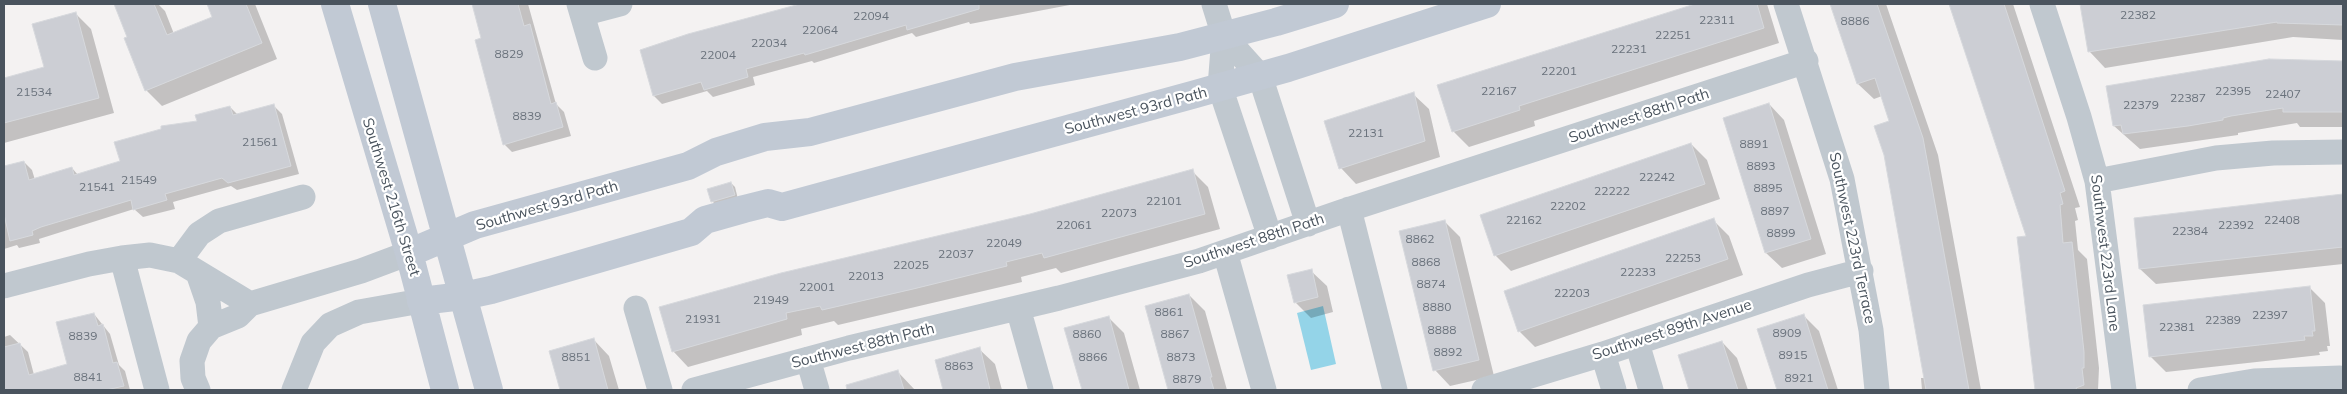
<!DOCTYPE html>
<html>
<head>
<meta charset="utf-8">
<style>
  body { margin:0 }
  #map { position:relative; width:2347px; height:394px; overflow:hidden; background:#f4f2f2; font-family:Mulish,sans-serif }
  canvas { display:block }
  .frame { position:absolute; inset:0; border:5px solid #4a545e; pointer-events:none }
</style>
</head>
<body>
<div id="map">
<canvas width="2347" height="394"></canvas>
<div class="frame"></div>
</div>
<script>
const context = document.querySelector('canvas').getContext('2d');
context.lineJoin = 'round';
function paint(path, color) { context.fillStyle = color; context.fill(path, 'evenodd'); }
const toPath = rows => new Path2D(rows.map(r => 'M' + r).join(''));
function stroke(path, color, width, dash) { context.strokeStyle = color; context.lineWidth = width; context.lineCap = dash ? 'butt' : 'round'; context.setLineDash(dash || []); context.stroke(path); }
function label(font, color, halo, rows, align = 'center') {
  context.font = font + ' Mulish,sans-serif'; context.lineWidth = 4.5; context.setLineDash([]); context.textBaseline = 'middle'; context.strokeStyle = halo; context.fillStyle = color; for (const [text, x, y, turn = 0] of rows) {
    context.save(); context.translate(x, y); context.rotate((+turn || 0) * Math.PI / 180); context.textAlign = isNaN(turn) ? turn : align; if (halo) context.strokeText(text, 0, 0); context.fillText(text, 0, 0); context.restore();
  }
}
paint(toPath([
  [1323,306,1336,364,1311,370,1297,313]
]), '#94d4e8');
paint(toPath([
  [127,4,158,4,165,11,174,34,214,17,208,4,255,4,277,59,162,106,146,90,117,8],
  [473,4,528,4,556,104,564,112,571,136,512,152,504,144,483,39],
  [804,4,1075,4,970,24,969,22,916,37,912,33,814,63,812,61,753,77,755,85,713,97,707,91,662,104,654,96,689,35],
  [1699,4,1767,4,1779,43,1534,121,1535,126,1469,147,1454,132,1438,86],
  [1835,4,1886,4,1938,155,1981,390,1922,390,1921,378,1925,378,1891,122,1882,96,1874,99,1858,84,1832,6],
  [1951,4,2013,4,2080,207,2075,208,2078,220,2075,221,2078,250,2087,259,2099,368,2098,390,2036,390,2019,238,2027,237],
  [2081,4,2343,4,2343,40,2293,37,2105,68,2090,52],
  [76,14,91,29,114,113,4,143,4,79,45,68],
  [2269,60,2343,63,2343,127,2300,127,2297,123,2238,133,2238,135,2140,149,2114,126],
  [1413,94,1429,109,1440,157,1356,184,1341,168],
  [1769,104,1784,120,1826,254,1782,268,1766,253,1724,118],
  [273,105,282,114,299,174,237,190,231,186,173,202,175,209,143,217,134,209,39,239,40,243,19,248,17,245,4,249,4,167,24,162,32,170,35,180,72,168,78,175,121,162,230,107,238,115],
  [1691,144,1707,160,1720,199,1511,271,1495,255],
  [1192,171,1208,187,1220,229,1061,273,1056,268,1021,277,1022,282,838,325,834,321,801,329,802,335,688,367,673,351,1031,215],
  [731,183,735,187,738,199,716,205,712,201],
  [2343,196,2343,264,2156,284,2140,269,2135,219],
  [1713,220,1729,236,1743,275,1535,347,1519,331],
  [1444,221,1460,237,1494,376,1450,386,1435,370],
  [1311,271,1327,286,1333,312,1311,318,1295,302],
  [2310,288,2325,303,2330,346,2327,346,2328,351,2319,352,2320,355,2166,372,2150,356],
  [1189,295,1205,311,1227,390,1170,390,1146,307],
  [94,314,110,334,119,365,125,371,130,390,59,390,53,369,69,365],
  [1803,315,1819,331,1838,390,1778,390,1759,329],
  [1108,317,1124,333,1140,390,1083,390,1066,329],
  [10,335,28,352,38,390,4,390,4,337],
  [594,340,609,356,619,390,562,390,551,352],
  [1722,342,1737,358,1748,390,1690,390,1680,356],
  [979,349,995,364,1002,390,944,390,936,361],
  [898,372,915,390,857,390,856,383]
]), '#0003');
const building = toPath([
  [114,4,154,4,167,35,212,17,207,4,246,4,262,43,145,91,124,38,127,37,114,4],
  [472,4,518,4,524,26,530,24,551,104,556,102,563,127,503,145,475,40,481,38,472,4],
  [800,4,979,4,979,9,907,30,906,25,805,55,804,53,746,69,748,77,704,90,701,82,653,96,640,50,688,34,800,4],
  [1695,4,1757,4,1764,28,1519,106,1520,110,1452,132,1437,85,1695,4],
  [1830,4,1877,4,1923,138,1969,390,1926,390,1884,155,1874,126,1889,121,1875,78,1857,84,1830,4],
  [1949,4,2004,4,2017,43,2065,191,2060,193,2063,204,2060,205,2063,243,2072,242,2084,352,2084,368,2082,368,2084,385,2076,388,2077,390,2035,390,2017,237,2026,236,1949,4],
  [2080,4,2343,4,2343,25,2277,23,2277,22,2088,52,2080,4],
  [76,12,99,98,4,123,4,78,44,67,32,24,76,12],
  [2269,59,2343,61,2343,112,2283,112,2283,108,2231,116,2223,118,2223,120,2188,126,2123,134,2121,125,2113,126,2106,86,2269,59],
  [1414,92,1425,141,1339,169,1324,121,1414,92],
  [1769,103,1811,239,1765,253,1723,118,1769,103],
  [274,104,291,166,228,183,222,178,165,194,167,200,133,210,131,200,41,227,32,231,33,235,10,241,4,214,4,166,24,161,29,180,72,167,74,175,120,161,114,142,161,129,161,126,197,121,195,115,230,106,233,115,274,104],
  [1691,143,1705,184,1494,256,1480,215,1691,143],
  [1193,169,1205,214,1044,258,1042,253,1006,262,1007,266,913,289,822,310,820,306,786,313,787,319,672,352,659,307,781,273,1030,214,1193,169],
  [731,182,735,195,711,202,707,189,731,182],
  [2343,194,2343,247,2139,269,2134,218,2343,194],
  [1714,218,1728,259,1518,332,1504,291,1714,218],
  [1445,220,1479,360,1433,371,1399,231,1445,220],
  [1312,269,1318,297,1294,303,1287,275,1312,269],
  [2310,286,2315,331,2312,331,2313,336,2304,336,2305,340,2149,357,2143,305,2310,286],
  [1189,294,1212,377,1210,377,1214,390,1168,390,1145,306,1189,294],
  [94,313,98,326,103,324,113,363,117,362,124,386,106,390,4,390,4,347,20,343,29,375,67,364,56,322,94,313],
  [1804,314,1828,390,1777,390,1757,329,1804,314],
  [1109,316,1129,390,1082,390,1064,328,1109,316],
  [594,338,608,390,560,390,549,351,594,338],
  [1722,341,1738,390,1689,390,1678,355,1722,341],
  [980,347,990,390,943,390,935,360,980,347],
  [898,370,904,390,847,390,846,385,898,370]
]);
paint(building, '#ccced4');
stroke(building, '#d6d8dc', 1);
stroke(toPath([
  [579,4,595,58],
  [1214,4,1224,36,1220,87,1270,237],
  [1786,4,1842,179,1871,330,1877,390],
  [2042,4,2079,117,2097,181,2124,390],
  [582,14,620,4],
  [1224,36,1260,76,1308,224],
  [2097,181,2216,158,2273,153,2343,152],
  [1349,209,1395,390],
  [1225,252,1264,390],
  [122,258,157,390],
  [179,261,199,234,219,221,303,197],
  [198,273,208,302,211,327],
  [4,286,89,264,122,258,150,255,179,261,250,304],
  [636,308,660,390],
  [1018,308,1041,390],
  [1637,343,1651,390],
  [1603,354,1614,390],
  [808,359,817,390],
  [198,390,193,378,192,361,199,341,211,327,238,316,250,304,361,271,409,253],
  [294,390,313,343,330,325,359,312,421,301],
  [694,390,849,348,1059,298,1199,261,1341,212,1806,61],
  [1484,390,1603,354,1808,285,1861,271],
  [2200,390,2254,381,2340,378]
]), '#c0c8cf', 25);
stroke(toPath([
  [335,4,409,253,445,390],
  [382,4,489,390],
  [409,253,475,225,688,166,716,152,765,137,810,132,1015,77,1180,47,1276,22,1335,4],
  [421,301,463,296,491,290,691,232,705,220,744,209,768,203,782,207,1192,95,1288,68,1487,4]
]), '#c1c9d4', 28);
label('12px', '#6a727c', null, [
  ["22382",2138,15],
  ["22094",871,16],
  ["22311",1717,20],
  ["8886",1855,21],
  ["22064",820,30],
  ["22251",1673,35],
  ["22034",769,43],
  ["22231",1629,49],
  ["8829",509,54],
  ["22004",718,55],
  ["22201",1559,71],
  ["22167",1499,91],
  ["22395",2233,91],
  ["21534",34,92],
  ["22407",2283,94],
  ["22387",2188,98],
  ["22379",2141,105],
  ["8839",527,116],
  ["22131",1366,133],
  ["21561",260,142],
  ["8891",1754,144],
  ["8893",1761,166],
  ["22242",1657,177],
  ["21549",139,180],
  ["21541",97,187],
  ["8895",1768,188],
  ["22222",1612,191],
  ["22101",1164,201],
  ["22202",1568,206],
  ["8897",1775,211],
  ["22073",1119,213],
  ["22162",1524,220],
  ["22408",2282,220],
  ["22061",1074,225],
  ["22392",2236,225],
  ["22384",2190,231],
  ["8899",1781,233],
  ["8862",1420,239],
  ["22049",1004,243],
  ["22037",956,254],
  ["22253",1683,258],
  ["8868",1426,262],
  ["22025",911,265],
  ["22233",1638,272],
  ["22013",866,276],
  ["8874",1431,284],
  ["22001",817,287],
  ["22203",1572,293],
  ["21949",771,300],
  ["8880",1437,307],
  ["8861",1169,312],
  ["22397",2270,315],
  ["21931",703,319],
  ["22389",2223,320],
  ["22381",2177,327],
  ["8888",1442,330],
  ["8909",1787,333],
  ["8860",1087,334],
  ["8867",1175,334],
  ["8839",83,336],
  ["8892",1448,352],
  ["8915",1793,355],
  ["8851",576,357],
  ["8866",1093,357],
  ["8873",1181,357],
  ["8863",959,366],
  ["8841",88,377],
  ["8921",1799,378],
  ["8879",1187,379]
]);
label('15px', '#4a545e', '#fff', [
  ["Southwest 93rd Path",1136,111,-15],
  ["Southwest 88th Path",1639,116,-18],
  ["Southwest 216th Street",391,197,73],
  ["Southwest 93rd Path",547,206,-16],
  ["Southwest 223rd Terrace",1852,238,78],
  ["Southwest 88th Path",1254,241,-18],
  ["Southwest 223rd Lane",2105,253,83],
  ["Southwest 89th Avenue",1672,330,-18],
  ["Southwest 88th Path",863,346,-14]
]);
</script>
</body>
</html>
